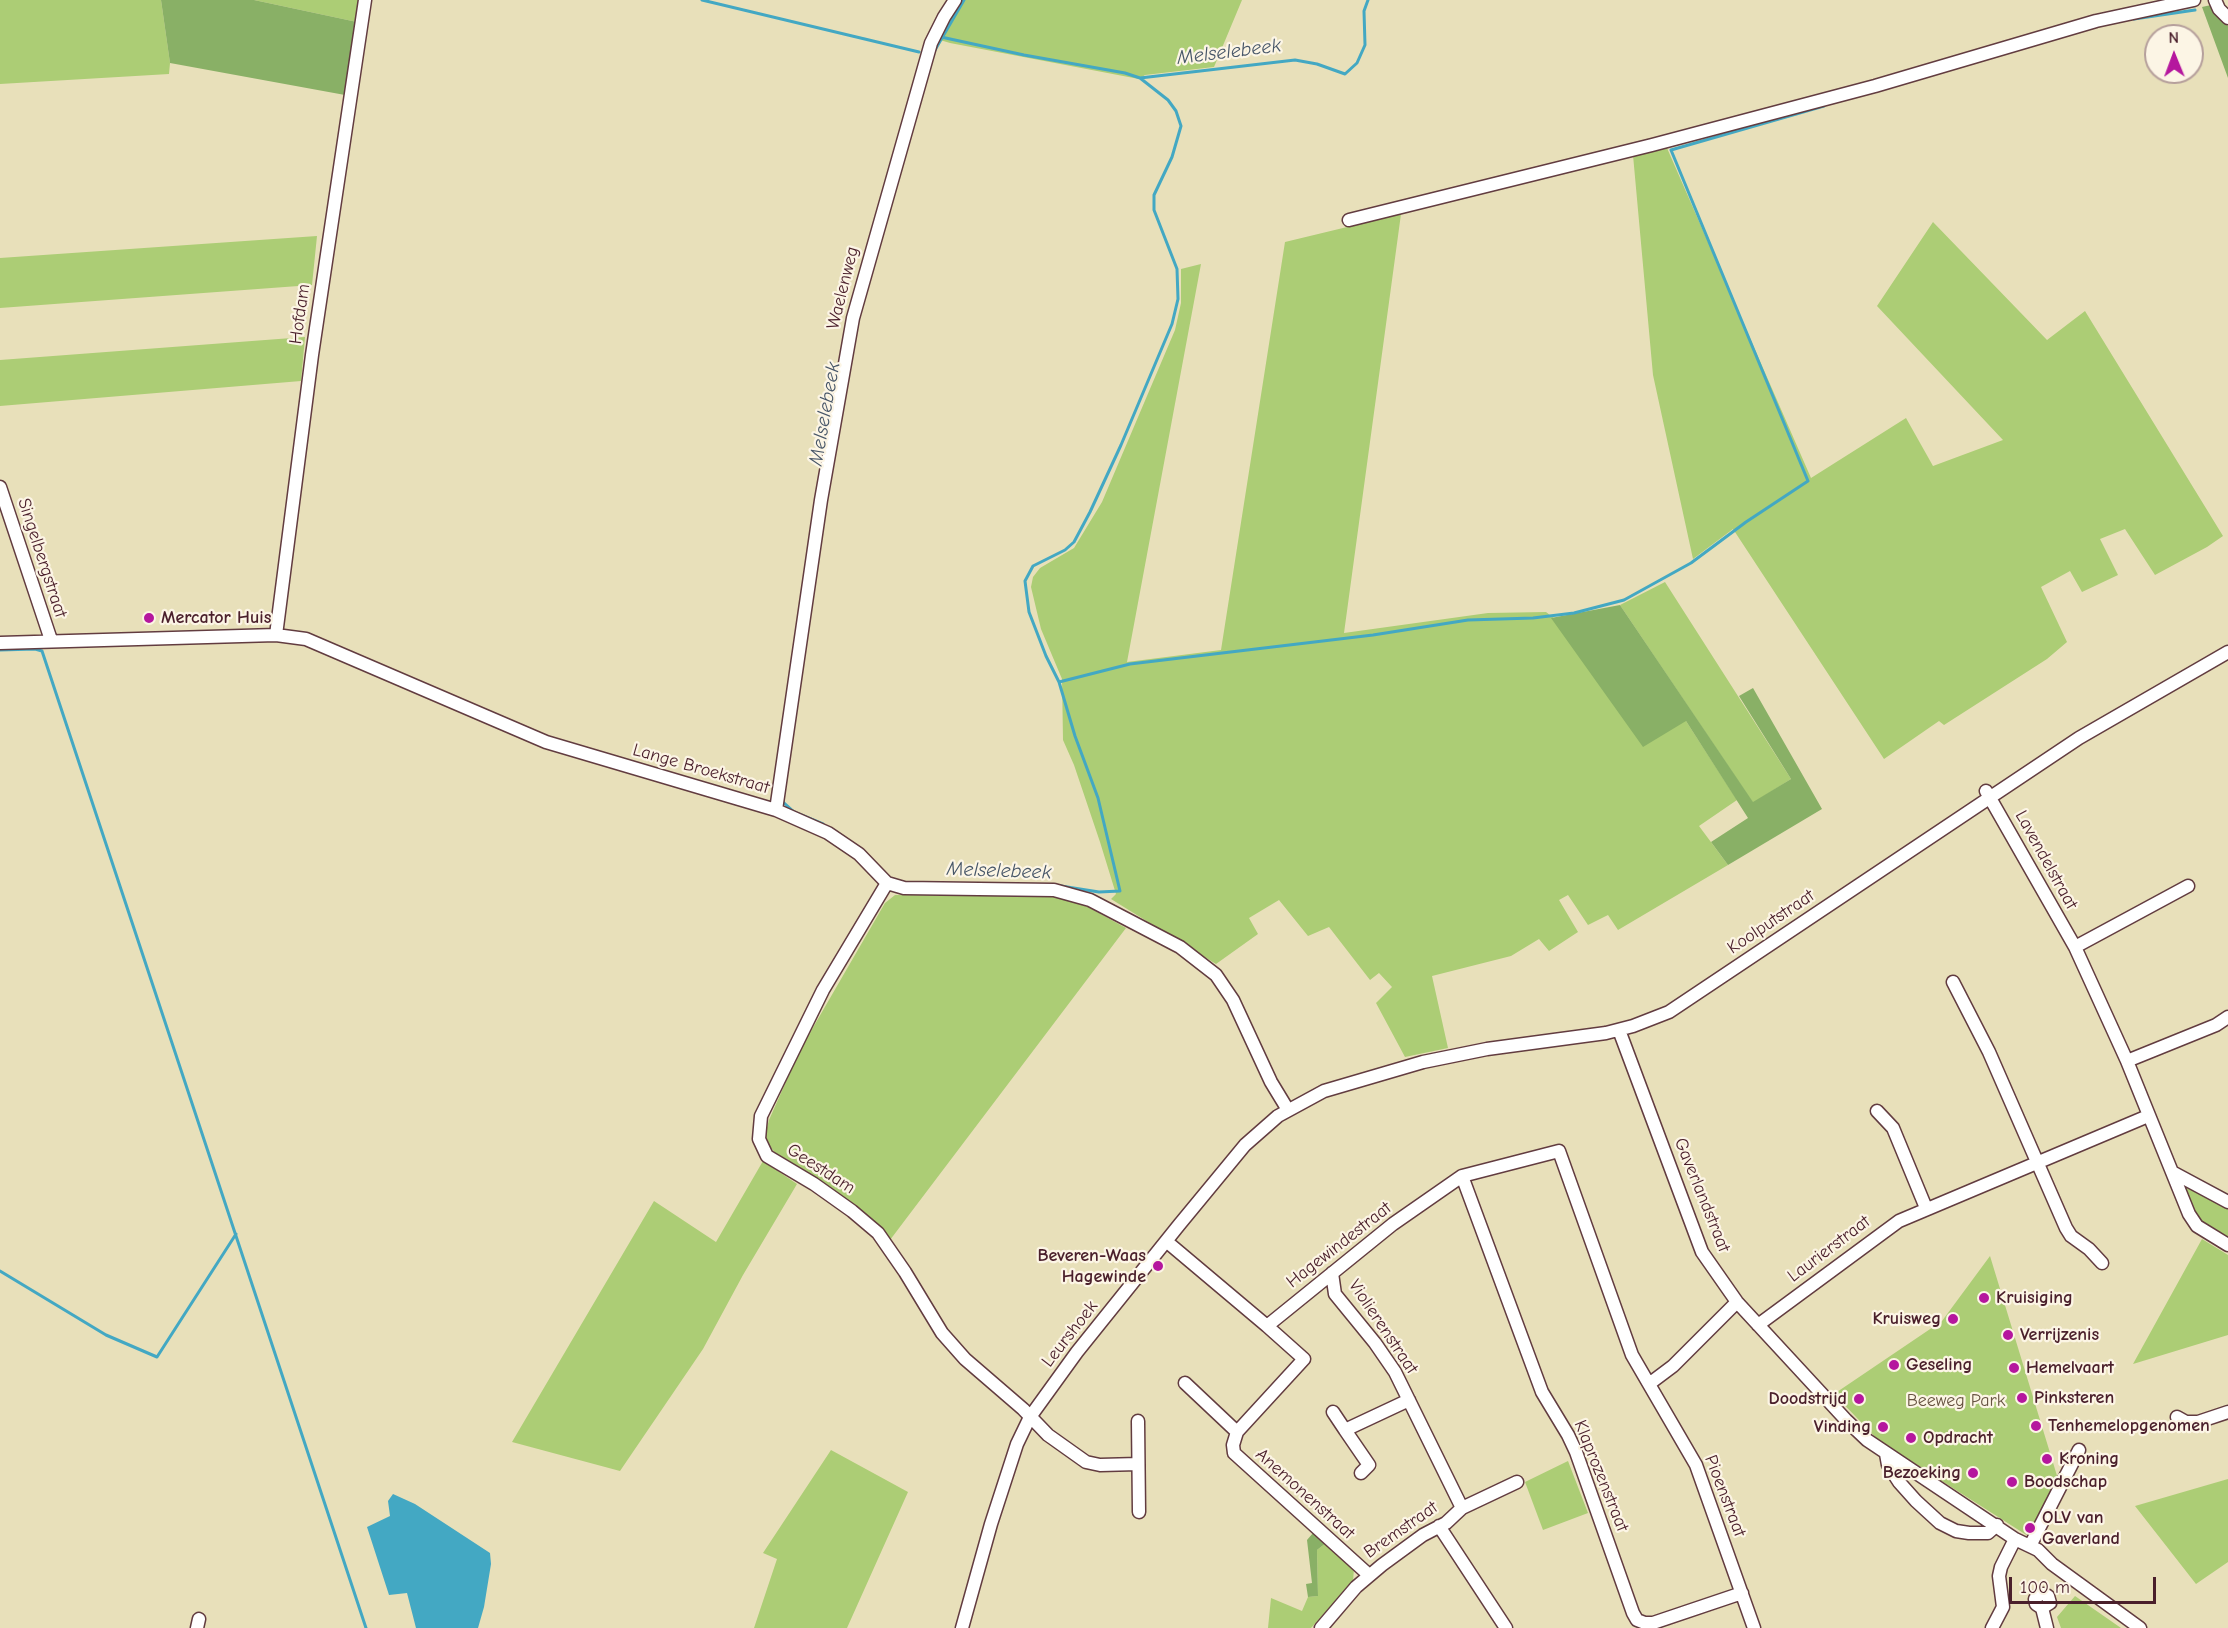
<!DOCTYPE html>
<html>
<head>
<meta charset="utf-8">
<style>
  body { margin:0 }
  #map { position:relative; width:2228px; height:1628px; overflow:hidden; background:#e8e0ba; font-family:"Comic Neue",sans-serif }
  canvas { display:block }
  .north { position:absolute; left:2144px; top:24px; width:60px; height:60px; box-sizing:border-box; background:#fcf5e5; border:2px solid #b59f9b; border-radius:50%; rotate:359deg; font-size:16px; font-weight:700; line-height:24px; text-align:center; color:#4a1f2b }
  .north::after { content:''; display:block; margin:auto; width:21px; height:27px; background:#b5179e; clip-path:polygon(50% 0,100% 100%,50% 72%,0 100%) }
  .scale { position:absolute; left:2009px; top:1577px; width:147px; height:27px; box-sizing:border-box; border:3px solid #4a1f2b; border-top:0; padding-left:8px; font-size:18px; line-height:21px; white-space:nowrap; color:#4a1f2b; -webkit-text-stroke:4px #fcf5e5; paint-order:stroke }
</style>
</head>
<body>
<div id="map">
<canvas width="2228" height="1628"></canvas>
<div class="north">N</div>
<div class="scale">100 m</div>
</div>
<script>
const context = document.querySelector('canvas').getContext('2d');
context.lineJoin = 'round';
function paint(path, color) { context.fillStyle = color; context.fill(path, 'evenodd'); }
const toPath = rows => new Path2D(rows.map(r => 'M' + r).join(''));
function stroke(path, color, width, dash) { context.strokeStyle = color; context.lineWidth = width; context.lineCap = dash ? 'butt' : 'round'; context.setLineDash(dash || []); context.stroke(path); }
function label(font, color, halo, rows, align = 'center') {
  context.font = font + ' "Comic Neue",sans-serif'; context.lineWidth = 4.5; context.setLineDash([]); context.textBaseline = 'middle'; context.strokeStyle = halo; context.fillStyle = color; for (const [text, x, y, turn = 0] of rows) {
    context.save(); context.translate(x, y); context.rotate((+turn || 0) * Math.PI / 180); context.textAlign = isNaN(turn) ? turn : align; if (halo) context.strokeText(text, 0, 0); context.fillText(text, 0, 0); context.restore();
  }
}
paint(toPath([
  [0,0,161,0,170,63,169,74,0,84],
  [254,0,360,0,357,22],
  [960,0,1242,0,1214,67,1145,75,1139,79,950,43,940,40,937,37],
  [1667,148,1811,478,1906,418,1933,466,2003,440,1877,306,1933,222,2047,340,2085,311,2223,536,2207,547,2155,575,2125,529,2100,539,2118,575,2082,592,2070,571,2041,587,2067,642,2047,659,1944,725,1939,721,1884,759,1733,529,1693,559,1653,375,1633,155],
  [1401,214,1344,633,1488,613,1546,612,1686,721,1737,800,1699,826,1728,865,1618,930,1608,915,1588,925,1568,895,1559,900,1578,932,1549,951,1539,939,1511,956,1432,976,1448,1048,1405,1057,1376,1003,1392,987,1379,973,1370,980,1329,927,1308,936,1279,900,1249,918,1258,934,1216,964,1111,899,1116,894,1100,842,1074,765,1063,740,1062,679,1041,629,1031,587,1033,577,1040,568,1074,548,1102,502,1175,330,1181,303,1181,269,1201,264,1127,662,1221,650,1285,242],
  [317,236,312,285,0,308,0,258],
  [305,337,301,381,0,406,0,360],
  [1665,582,1791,779,1753,803,1620,605],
  [895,895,1053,896,1088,907,1126,928,890,1240,848,1200,775,1153,764,1138,769,1120,800,1050,885,903],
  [763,1161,797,1184,743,1275,703,1349,620,1471,512,1442,654,1201,716,1242],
  [2191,1185,2228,1208,2228,1241,2200,1225,2181,1186],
  [2202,1239,2228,1255,2228,1335,2133,1364],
  [1990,1256,2058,1479,2028,1536,1879,1441,1834,1394,1942,1321],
  [831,1450,908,1492,847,1628,754,1628,777,1559,763,1553],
  [1568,1461,1588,1513,1543,1530,1525,1482],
  [2228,1479,2228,1562,2196,1584,2135,1506],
  [1326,1543,1354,1568,1353,1582,1311,1628,1268,1628,1271,1598,1302,1611,1308,1597,1318,1596,1317,1550],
  [2075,1596,2121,1628,2061,1628,2057,1617]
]), '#accd75');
paint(toPath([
  [161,0,254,0,357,22,345,95,170,63],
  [2211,5,2228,26,2228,78,2202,7],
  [1620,605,1753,802,1791,779,1739,696,1753,688,1822,809,1728,865,1711,842,1748,818,1686,721,1643,747,1551,618],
  [1313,1533,1326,1543,1317,1550,1318,1596,1308,1597,1306,1584,1312,1583,1307,1540]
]), '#89b066');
paint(toPath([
  [393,1494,415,1504,490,1553,491,1564,484,1607,478,1628,416,1628,407,1593,389,1595,367,1527,390,1516,388,1501]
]), '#43a8c3');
stroke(toPath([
  [702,0,919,52],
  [2134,19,2195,10],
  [941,37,1024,55,1125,73,1140,78,1295,60,1317,64,1345,74,1357,63,1365,45,1364,11,1368,0],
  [935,50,964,0],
  [0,650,35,649,42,651,366,1628],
  [1059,682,1130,664,1373,635,1468,620,1533,618,1574,613,1624,600,1691,563,1746,522,1808,481,1671,150,1824,106],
  [783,802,794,812,823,824],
  [832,829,861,849],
  [1061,886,1099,892,1120,891,1098,798,1075,736,1059,682,1046,656,1029,612,1025,581,1033,566,1065,550,1074,542,1090,512,1121,445,1172,324,1178,299,1177,269,1154,210,1154,195,1172,157,1181,126,1176,111,1168,100,1140,78],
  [0,1271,106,1335,157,1357,236,1234]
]), '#43a8c3', 3);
const minor = toPath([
  [2215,0,2219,9,2228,18],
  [1349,220,1652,145,1875,86,2096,21,2194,0],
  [0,487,51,640],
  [276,635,312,355,365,0],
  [0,643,276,635,306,639,546,742,776,810,828,833,859,854,887,883,904,888,1054,890,1090,900,1180,947,1216,975,1233,1000,1271,1082,1288,1110],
  [1986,791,2075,947,2127,1061,2189,1214,2197,1226,2228,1245],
  [776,810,821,500,853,318,931,43,944,17,955,0],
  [887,883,823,990,761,1116,759,1139,767,1156,814,1184,852,1211,878,1233,905,1272,942,1333,965,1359,1023,1409,1048,1435,1086,1462,1100,1465,1138,1464],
  [2075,947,2188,886],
  [1953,982,1989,1052,2066,1228,2071,1236,2089,1249,2102,1263],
  [1619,1030,1702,1252,1737,1302,1846,1420,1867,1440,2015,1539,2038,1550,2052,1564,2140,1628],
  [2127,1061,2216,1025,2228,1017],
  [1877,1111,1893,1128,1926,1208],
  [2174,1173,2228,1202],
  [1462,1176,1542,1392,1568,1435,1576,1452,1633,1613,1637,1620,1645,1623,1653,1623,1742,1593],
  [1166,1241,1267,1326,1393,1224,1462,1176,1559,1151,1632,1355,1696,1465,1754,1628],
  [1332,1273,1335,1294,1375,1343,1395,1372,1462,1508],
  [1758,1325,1899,1221,2148,1116],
  [1267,1326,1304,1359,1237,1432,1233,1445,1234,1453,1369,1575],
  [1185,1383,1237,1432],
  [1649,1384,1673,1366,1737,1302],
  [1333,1412,1345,1430,1409,1400],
  [2177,1417,2186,1422,2198,1422,2228,1412],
  [1138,1421,1139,1512],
  [1345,1430,1369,1465,1361,1473],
  [1886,1454,1888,1465,1899,1482,1916,1501,1940,1523,1956,1531,1969,1533,1988,1533,1997,1525],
  [1439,1526,1506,1628],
  [2030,1546,2079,1450],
  [2042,1608,2050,1603,2048,1596,2044,1594,2039,1594,2035,1599,2036,1604,2042,1608,2047,1628],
  [197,1628,199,1619],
  [962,1628,991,1524,1017,1444,1030,1417,1077,1352,1179,1225,1245,1145,1278,1116,1324,1091,1423,1062,1487,1049,1606,1033,1633,1026,1669,1012,2079,738,2228,652],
  [1321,1628,1356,1587,1382,1565,1423,1535,1446,1523,1462,1508,1517,1482],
  [1992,1628,2003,1607,1999,1576,2001,1567,2015,1539]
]);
stroke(minor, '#623c40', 15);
stroke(minor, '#fff', 12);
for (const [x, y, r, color] of [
  [149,618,6,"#b5179e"],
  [1158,1266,6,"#b5179e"],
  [1984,1298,6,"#b5179e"],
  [1953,1319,6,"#b5179e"],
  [2008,1335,6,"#b5179e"],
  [1894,1365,6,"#b5179e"],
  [2014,1368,6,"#b5179e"],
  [2022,1398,6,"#b5179e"],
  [1859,1399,6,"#b5179e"],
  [2036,1426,6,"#b5179e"],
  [1883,1427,6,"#b5179e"],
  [1911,1438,6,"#b5179e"],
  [2047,1459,6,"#b5179e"],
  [1973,1473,6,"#b5179e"],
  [2012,1482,6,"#b5179e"],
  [2030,1528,6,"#b5179e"]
]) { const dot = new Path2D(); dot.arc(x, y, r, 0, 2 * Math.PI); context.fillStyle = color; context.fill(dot); stroke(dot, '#fcf5e5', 2); }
label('18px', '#4a1f2b', '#fcf5e5', [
  ["Waelenweg",843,288,-76],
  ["Hofdam",300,314,-82],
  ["Singelbergstraat",42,558,72],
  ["Lange Broekstraat",701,769,16],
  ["Lavendelstraat",2046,860,61],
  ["Koolputstraat",1771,922,-34],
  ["Geestdam",821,1169,33],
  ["Gaverlandstraat",1702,1195,68],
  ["Hagewindestraat",1339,1245,-38],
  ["Laurierstraat",1829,1249,-37],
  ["Violierenstraat",1383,1327,56],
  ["Leurshoek",1070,1334,-52],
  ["Klaprozenstraat",1601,1476,68],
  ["Anemonenstraat",1305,1494,42],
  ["Pioenstraat",1725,1496,69],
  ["Bremstraat",1401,1530,-35]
]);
label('bold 18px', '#4a1f2b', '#fcf5e5', [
  ["Mercator Huis",161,618],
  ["Beveren-Waas",1146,1256,"right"],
  ["Hagewinde",1146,1277,"right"],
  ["Kruisiging",1996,1298],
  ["Kruisweg",1941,1319,"right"],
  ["Verrijzenis",2020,1335],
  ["Geseling",1906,1365],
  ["Hemelvaart",2026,1368],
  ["Pinksteren",2034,1398],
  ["Doodstrijd",1847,1399,"right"],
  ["Tenhemelopgenomen",2048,1426],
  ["Vinding",1871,1427,"right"],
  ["Opdracht",1923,1438],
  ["Kroning",2059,1459],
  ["Bezoeking",1961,1473,"right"],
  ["Boodschap",2024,1482],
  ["OLV van",2042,1518],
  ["Gaverland",2042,1539]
], 'left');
label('18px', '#675341', '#fcf5e5', [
  ["Beeweg Park",1956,1401]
]);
label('italic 20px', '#475668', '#fcf5e5', [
  ["Melselebeek",1229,52,-7],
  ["Melselebeek",825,414,-80],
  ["Melselebeek",999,871,2]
]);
</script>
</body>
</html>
